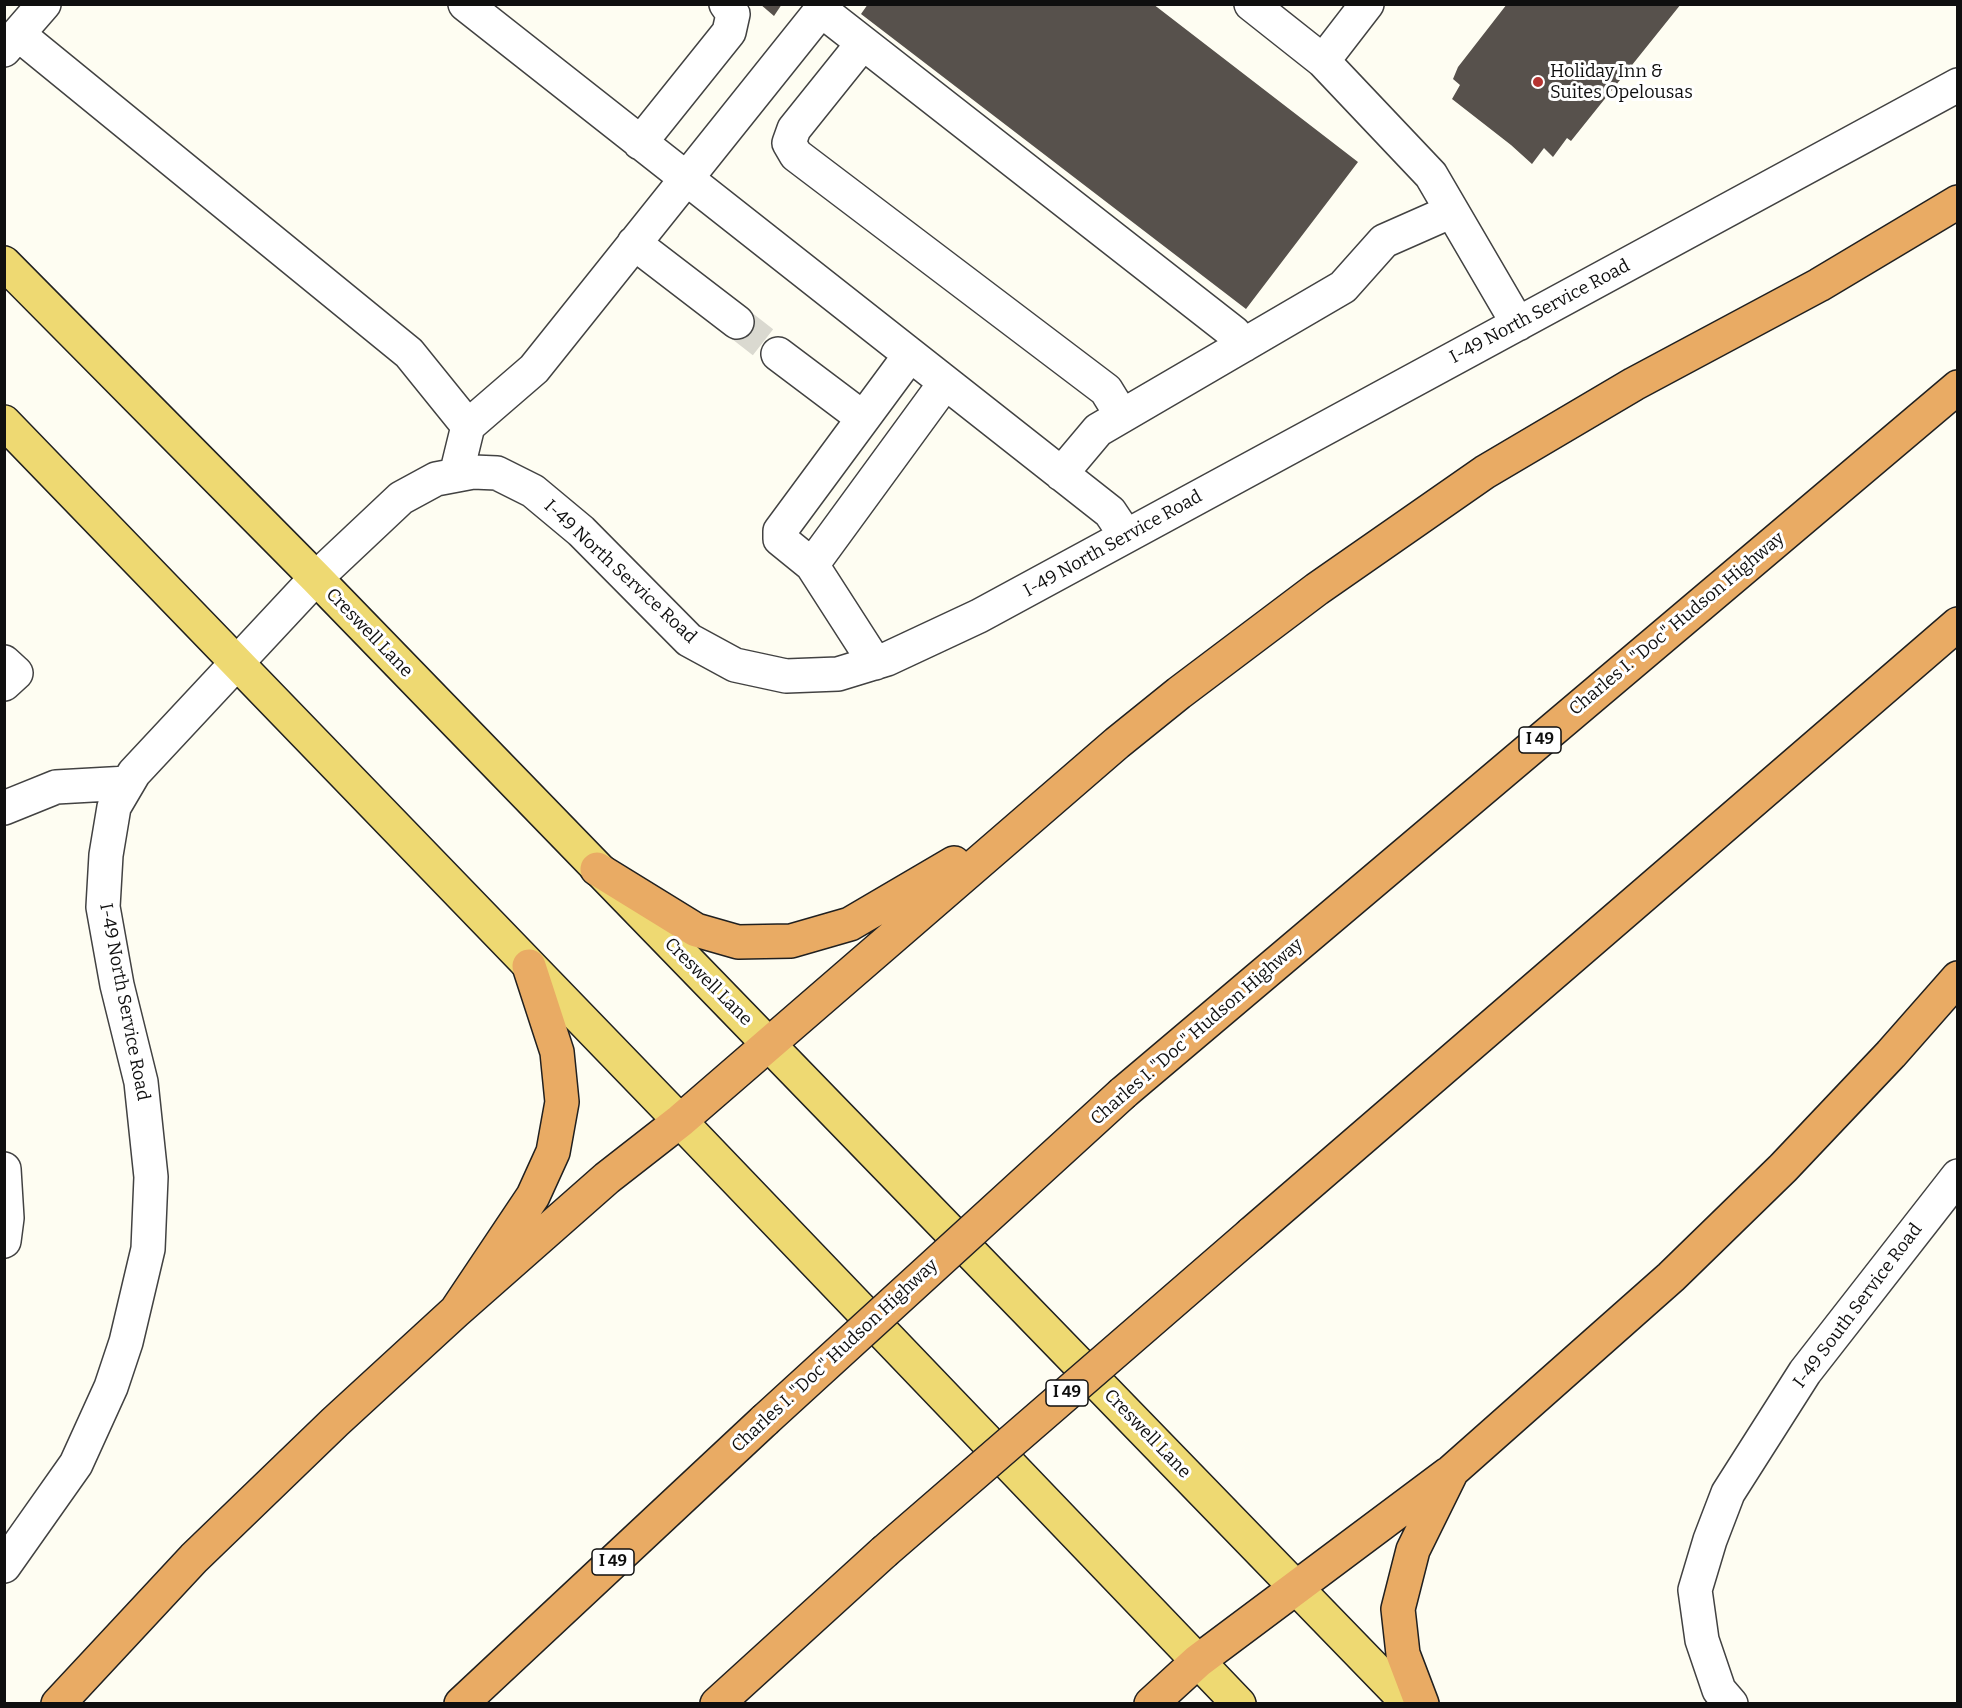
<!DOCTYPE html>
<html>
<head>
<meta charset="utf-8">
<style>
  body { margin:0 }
  #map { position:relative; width:1962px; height:1708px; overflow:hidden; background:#fefdf2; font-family:Bitter,serif }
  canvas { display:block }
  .frame { position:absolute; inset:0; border:6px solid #0f0f0f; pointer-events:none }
</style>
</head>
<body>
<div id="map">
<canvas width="1962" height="1708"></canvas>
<div class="frame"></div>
</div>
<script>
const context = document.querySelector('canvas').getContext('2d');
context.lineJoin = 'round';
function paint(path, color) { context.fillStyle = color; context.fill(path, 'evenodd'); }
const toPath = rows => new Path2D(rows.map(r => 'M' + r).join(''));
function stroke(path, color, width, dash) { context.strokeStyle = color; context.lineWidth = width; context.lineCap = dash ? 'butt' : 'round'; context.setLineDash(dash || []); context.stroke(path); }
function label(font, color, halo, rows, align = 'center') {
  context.font = font + ' Bitter,serif'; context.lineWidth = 6; context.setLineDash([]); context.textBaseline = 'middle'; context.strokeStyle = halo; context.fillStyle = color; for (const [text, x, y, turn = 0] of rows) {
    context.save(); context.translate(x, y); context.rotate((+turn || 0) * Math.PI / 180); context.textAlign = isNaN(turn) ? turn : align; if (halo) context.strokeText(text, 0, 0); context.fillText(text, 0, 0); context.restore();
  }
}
paint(toPath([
  [760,4,782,4,774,16],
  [868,4,1153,4,1358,162,1246,309,861,14],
  [1507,4,1681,4,1571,141,1567,138,1553,157,1544,148,1532,164,1511,145,1452,99,1460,85,1453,79,1458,67]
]), '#57514c');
stroke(toPath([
  [737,322,778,354]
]), '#dad9d0', 33, [33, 16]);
const minor = toPath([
  [465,4,1110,512,1126,536],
  [1251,4,1323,61],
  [1367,4,1323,61,1431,175,1518,324],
  [821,10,1234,333,1244,345],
  [18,34,409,353,468,426],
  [863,43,794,129,789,143,796,155,1106,390,1122,416],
  [4,50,44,4],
  [640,143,729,32,733,14,726,4],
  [634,243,737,322],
  [778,354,863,418],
  [1061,474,1098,430,1343,287,1384,241,1452,211],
  [456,475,468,426,534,369,826,4],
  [812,565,945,383],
  [4,662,16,673,4,684],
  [875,663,812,565,780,539,780,531,910,355],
  [4,808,56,787,128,783],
  [4,1169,7,1218,4,1241],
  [4,1566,76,1464,111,1387,126,1342,148,1249,151,1177,141,1082,117,985,103,907,106,855,114,807,134,773,316,578,401,498,436,479,473,472,497,473,533,491,581,531,689,640,735,665,786,676,838,674,887,659,979,616,1958,85],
  [1731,1704,1719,1690,1702,1640,1695,1590,1710,1540,1728,1493,1805,1372,1958,1176]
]);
const major = toPath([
  [4,263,316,578,1409,1704],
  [4,422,680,1121,1239,1704]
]);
const highway = toPath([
  [597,869,696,930,738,942,791,941,850,924,954,863],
  [1123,1093,1958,387],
  [1251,1234,1958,624],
  [456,1311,607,1178,680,1121,1117,743,1179,693,1317,589,1485,472,1634,384,1819,285,1958,202],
  [58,1704,194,1558,335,1422,456,1311,533,1196,553,1152,562,1102,557,1052,529,966],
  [461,1704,765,1420],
  [717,1704,884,1552],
  [1151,1704,1198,1661,1448,1474],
  [1422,1704,1403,1654,1398,1609,1413,1550,1452,1471,1671,1277,1783,1168,1891,1054,1958,978]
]);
stroke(minor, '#424242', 36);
stroke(major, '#202020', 36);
stroke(highway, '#202020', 36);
stroke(minor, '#fff', 33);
stroke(major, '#eed972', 33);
stroke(highway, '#e9ab64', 33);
const highwayBridge = toPath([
  [765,1420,1123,1093],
  [884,1552,1251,1234]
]);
stroke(highwayBridge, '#202020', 36, []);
stroke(highwayBridge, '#e9ab64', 33);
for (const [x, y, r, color] of [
  [1538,82,6,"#b53431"]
]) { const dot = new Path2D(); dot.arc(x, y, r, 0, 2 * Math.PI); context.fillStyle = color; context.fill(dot); stroke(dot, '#fff', 2); }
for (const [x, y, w] of [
  [1540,740,42],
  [1067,1393,42],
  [613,1562,42]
]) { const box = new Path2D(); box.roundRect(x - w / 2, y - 13, w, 26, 4.5); context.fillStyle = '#fff'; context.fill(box); stroke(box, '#0f0f0f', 1.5); }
label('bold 16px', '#0f0f0f', null, [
  ["I 49",1540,740],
  ["I 49",1067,1393],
  ["I 49",613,1562]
]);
label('18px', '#0f0f0f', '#fff', [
  ["Holiday Inn &",1550,72],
  ["Suites Opelousas",1550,93]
], 'left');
label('18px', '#0f0f0f', '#fff', [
  ["I-49 North Service Road",1540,312,-28],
  ["I-49 North Service Road",1113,544,-29],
  ["I-49 North Service Road",620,572,43],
  ["Charles I. \"Doc\" Hudson Highway",1677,624,-40],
  ["Creswell Lane",369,633,46],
  ["Creswell Lane",708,982,45],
  ["I-49 North Service Road",124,1002,79],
  ["Charles I. \"Doc\" Hudson Highway",1197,1032,-41],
  ["I-49 South Service Road",1858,1306,-53],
  ["Charles I. \"Doc\" Hudson Highway",835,1356,-43],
  ["Creswell Lane",1147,1434,46]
]);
</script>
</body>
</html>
